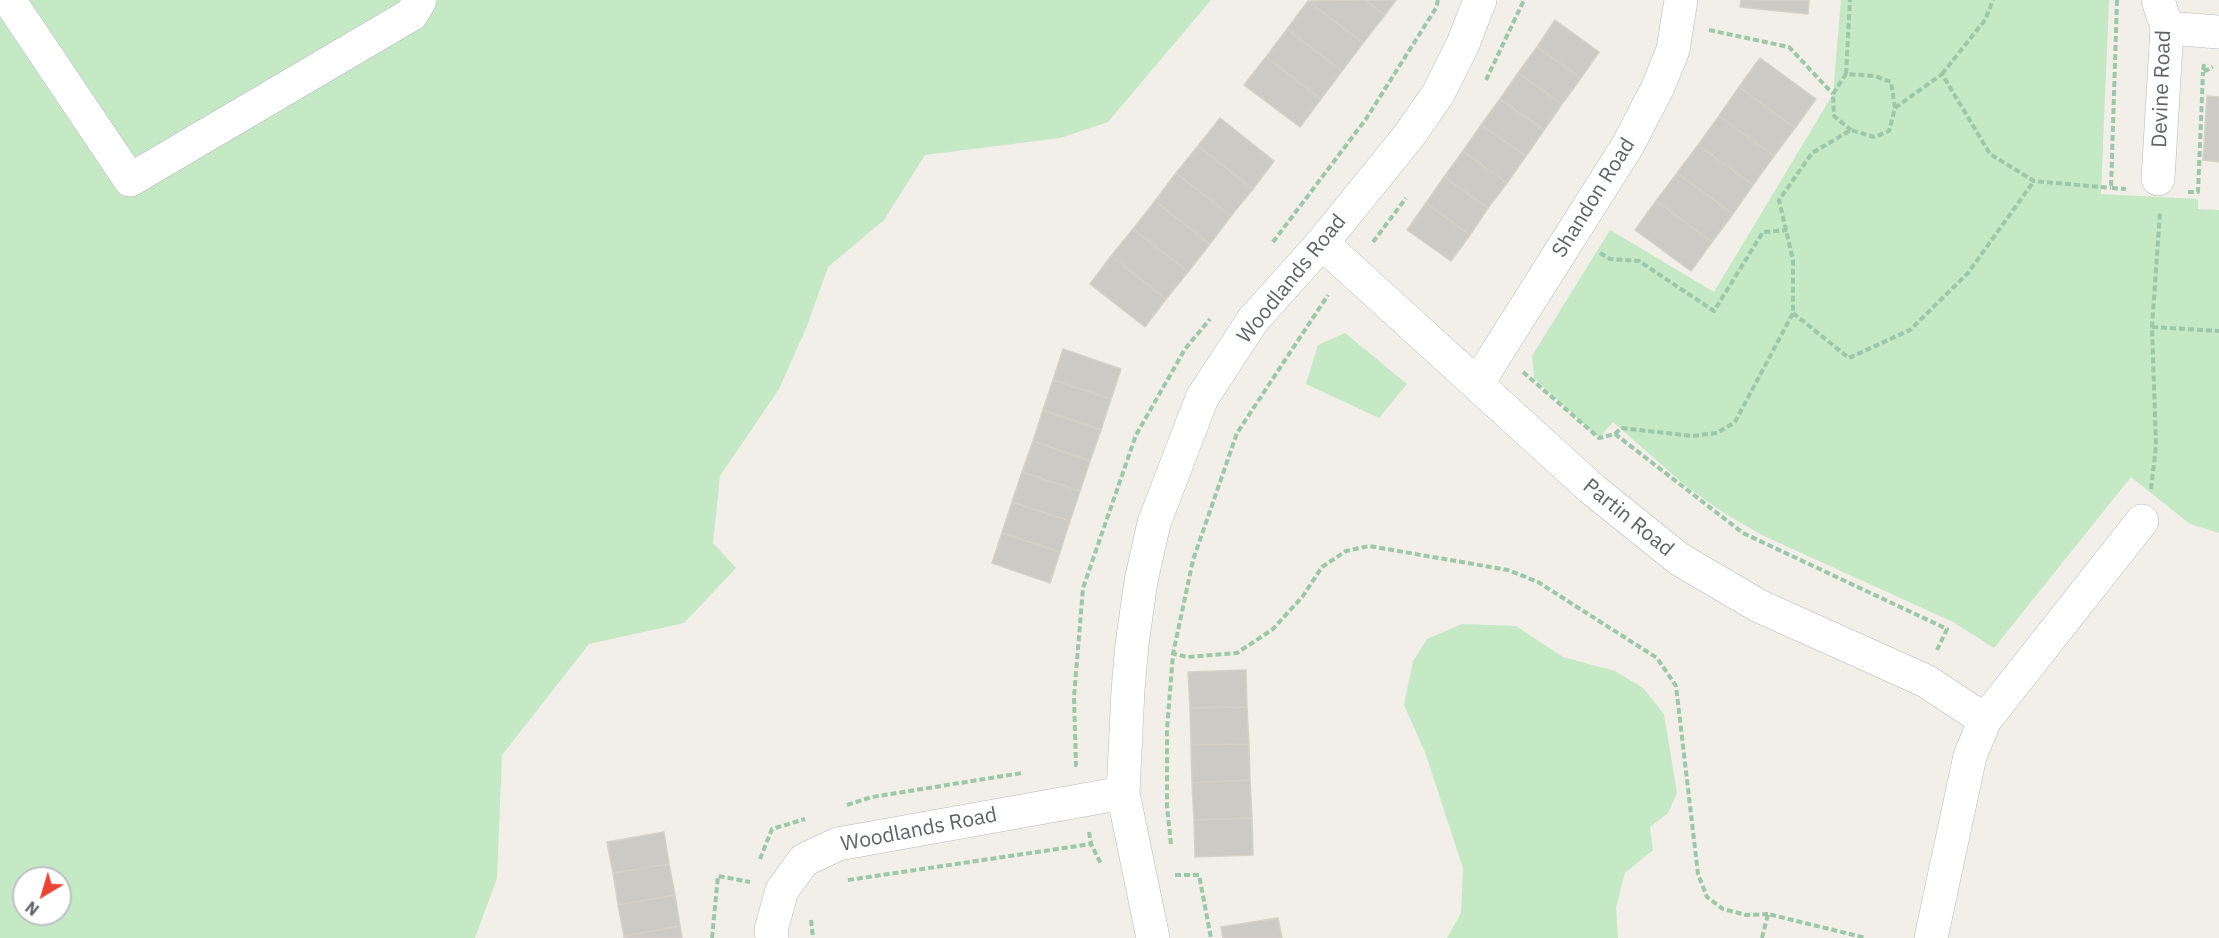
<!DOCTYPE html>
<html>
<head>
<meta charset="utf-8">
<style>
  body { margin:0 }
  #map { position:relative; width:2219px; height:938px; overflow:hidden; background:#f1efe8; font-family:"IBM Plex Sans",sans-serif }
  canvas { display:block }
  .north { position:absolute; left:12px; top:866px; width:60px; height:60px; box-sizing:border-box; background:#fff; border:2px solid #bfc1c3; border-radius:50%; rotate:218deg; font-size:16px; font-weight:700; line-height:24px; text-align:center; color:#5f6368 }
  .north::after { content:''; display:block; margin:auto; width:21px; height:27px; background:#ea4335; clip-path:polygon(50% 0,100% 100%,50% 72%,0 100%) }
</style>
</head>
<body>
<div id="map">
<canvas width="2219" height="938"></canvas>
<div class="north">N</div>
</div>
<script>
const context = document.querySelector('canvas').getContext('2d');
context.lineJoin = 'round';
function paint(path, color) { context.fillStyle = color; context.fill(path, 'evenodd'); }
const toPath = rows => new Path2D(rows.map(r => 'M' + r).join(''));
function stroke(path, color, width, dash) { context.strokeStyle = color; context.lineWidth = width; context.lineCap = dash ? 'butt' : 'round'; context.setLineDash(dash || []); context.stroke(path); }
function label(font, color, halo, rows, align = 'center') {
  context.font = font + ' "IBM Plex Sans",sans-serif'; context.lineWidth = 5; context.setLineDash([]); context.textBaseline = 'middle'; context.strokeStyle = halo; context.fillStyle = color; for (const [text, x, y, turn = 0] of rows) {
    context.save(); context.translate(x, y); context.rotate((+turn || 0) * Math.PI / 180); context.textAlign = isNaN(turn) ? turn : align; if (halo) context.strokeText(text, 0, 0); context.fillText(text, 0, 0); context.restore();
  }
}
paint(toPath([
  [0,0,1211,0,1108,122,1060,138,925,155,884,220,828,267,807,326,779,389,720,476,713,543,736,568,684,623,589,644,502,755,497,878,475,938,0,938],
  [24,878,60,878,60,914,24,914],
  [1841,0,2109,0,2101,194,2198,199,2198,209,2219,210,2219,533,2190,524,2131,477,1994,648,1953,622,1762,535,1724,513,1687,487,1613,422,1599,438,1534,378,1532,356,1610,230,1714,292,1833,94],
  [1345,333,1407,384,1379,418,1306,384,1318,345],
  [1462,624,1516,626,1563,657,1615,671,1643,688,1664,714,1677,793,1668,813,1650,827,1653,850,1625,873,1616,907,1618,938,1447,938,1461,913,1463,868,1425,752,1404,705,1413,661,1427,639]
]), '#c5e8c5');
const building = toPath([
  [1365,0,1385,15,1363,43,1308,1,1365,0],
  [1365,0,1396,0,1385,15,1365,0],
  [1741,0,1809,0,1808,14,1740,7,1741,0],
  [1308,1,1363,43,1342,71,1287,29,1308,1],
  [1555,20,1599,52,1581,78,1537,47,1555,20],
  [1287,29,1342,71,1321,99,1266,57,1287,29],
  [1537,47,1581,78,1562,104,1518,73,1537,47],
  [1266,57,1321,99,1300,127,1244,85,1266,57],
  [1760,58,1816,99,1795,128,1739,87,1760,58],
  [1518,73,1562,104,1544,130,1500,99,1518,73],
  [1739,87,1795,128,1774,156,1719,116,1739,87],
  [2207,96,2219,97,2219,162,2203,160,2207,96],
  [1500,99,1544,130,1526,156,1481,125,1500,99],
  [1719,116,1774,156,1753,185,1698,145,1719,116],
  [1220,118,1274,161,1253,189,1198,146,1220,118],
  [1481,125,1526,156,1507,183,1463,151,1481,125],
  [1698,145,1753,185,1733,214,1677,173,1698,145],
  [1198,146,1253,189,1231,216,1176,173,1198,146],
  [1463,151,1507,183,1488,208,1444,177,1463,151],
  [1176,173,1231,216,1210,244,1155,201,1176,173],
  [1677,173,1733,214,1712,242,1656,201,1677,173],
  [1444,177,1488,208,1470,235,1426,203,1444,177],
  [1155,201,1210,244,1188,272,1133,229,1155,201],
  [1656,201,1712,242,1691,271,1635,230,1656,201],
  [1426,203,1470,235,1451,261,1407,230,1426,203],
  [1133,229,1188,272,1166,299,1111,256,1133,229],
  [1111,256,1166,299,1145,327,1090,284,1111,256],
  [1063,349,1121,369,1111,399,1053,380,1063,349],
  [1053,380,1111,399,1101,430,1043,410,1053,380],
  [1043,410,1101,430,1090,461,1033,441,1043,410],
  [1033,441,1090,461,1080,491,1022,472,1033,441],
  [1022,472,1080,491,1070,521,1012,502,1022,472],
  [1012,502,1070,521,1060,552,1002,533,1012,502],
  [1002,533,1060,552,1050,583,992,563,1002,533],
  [1246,670,1247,707,1190,708,1188,672,1246,670],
  [1247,707,1249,744,1191,745,1190,708,1247,707],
  [1249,744,1250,780,1192,783,1191,745,1249,744],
  [1250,780,1252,818,1194,820,1192,783,1250,780],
  [1252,818,1253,855,1195,857,1194,820,1252,818],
  [664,832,669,864,613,873,607,842,664,832],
  [669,864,675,895,618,905,613,873,669,864],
  [675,895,680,926,624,936,618,905,675,895],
  [1278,918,1282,938,1223,938,1221,927,1278,918],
  [680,926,682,938,624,938,624,936,680,926]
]);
paint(building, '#cccac5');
stroke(building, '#d6d1c6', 1.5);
const street = toPath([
  [9,0,130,180,412,14,420,0],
  [2167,28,2219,32],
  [2158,179,2167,28,2158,0],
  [1322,243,1592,489,1679,559,1759,606,1926,681,1985,720],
  [1477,384,1628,145,1658,87,1673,50,1681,0],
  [772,938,771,930,782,890,804,860,838,844,1123,793],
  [1153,938,1123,793,1128,690,1132,644,1141,581,1154,523,1202,398,1253,320,1322,243,1408,137,1438,94,1463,44,1480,0],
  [1931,938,1970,756,1985,720,2142,521]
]);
stroke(street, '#b5b8bc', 34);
stroke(toPath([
  [2117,0,2111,188,2126,189],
  [1709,30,1789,47,1833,94],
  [2204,64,2203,72,2213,67],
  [1846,74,1850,0],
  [1942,74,1985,20,1993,0],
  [1486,80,1524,0],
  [1895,108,1942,74,1990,154,2034,181,2111,188],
  [2188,192,2198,192,2203,72],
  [1273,242,1366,119,1436,8,1438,0],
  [1373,242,1406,198],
  [1600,253,1610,259,1639,261,1714,311,1763,232,1787,230],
  [1793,313,1849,358,1910,330,1968,273,2034,181],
  [2152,327,2219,331],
  [1523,372,1599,438,1615,434,1743,533,1947,629,1937,650],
  [1615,434,1621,428,1692,436,1717,433,1735,422,1793,313,1793,260,1779,200,1812,153,1851,130,1874,137,1889,131,1895,108,1891,82,1875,76,1846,74,1833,94,1834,116,1851,130],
  [2151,489,2156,446,2152,327,2160,212],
  [1171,653,1187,657,1237,653,1273,629,1303,596,1322,567,1346,551,1369,546,1508,570,1538,582,1657,658,1676,686,1698,874,1707,897,1723,909,1746,915,1768,914],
  [1074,765,1076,765,1074,697,1083,588,1136,435,1185,349,1210,319],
  [847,805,872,797,1022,773],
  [1089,832,1091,844,1101,864],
  [1171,844,1167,807,1167,729,1173,654,1193,560,1237,433,1328,295],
  [760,859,772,829,805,819],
  [1175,875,1199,875,1211,938],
  [848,880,1091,844],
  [811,920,813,938],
  [712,938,718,876,750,882],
  [1762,938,1768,914,1866,938]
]), '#9cc7a9', 4, [6, 3]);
stroke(street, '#fff', 33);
label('21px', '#5f6368', '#fff', [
  ["Devine Road",2162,89,-88],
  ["Shandon Road",1594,198,-58],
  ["Woodlands Road",1292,279,-51],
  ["Partin Road",1628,518,39],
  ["Woodlands Road",919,830,-11]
]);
</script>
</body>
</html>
